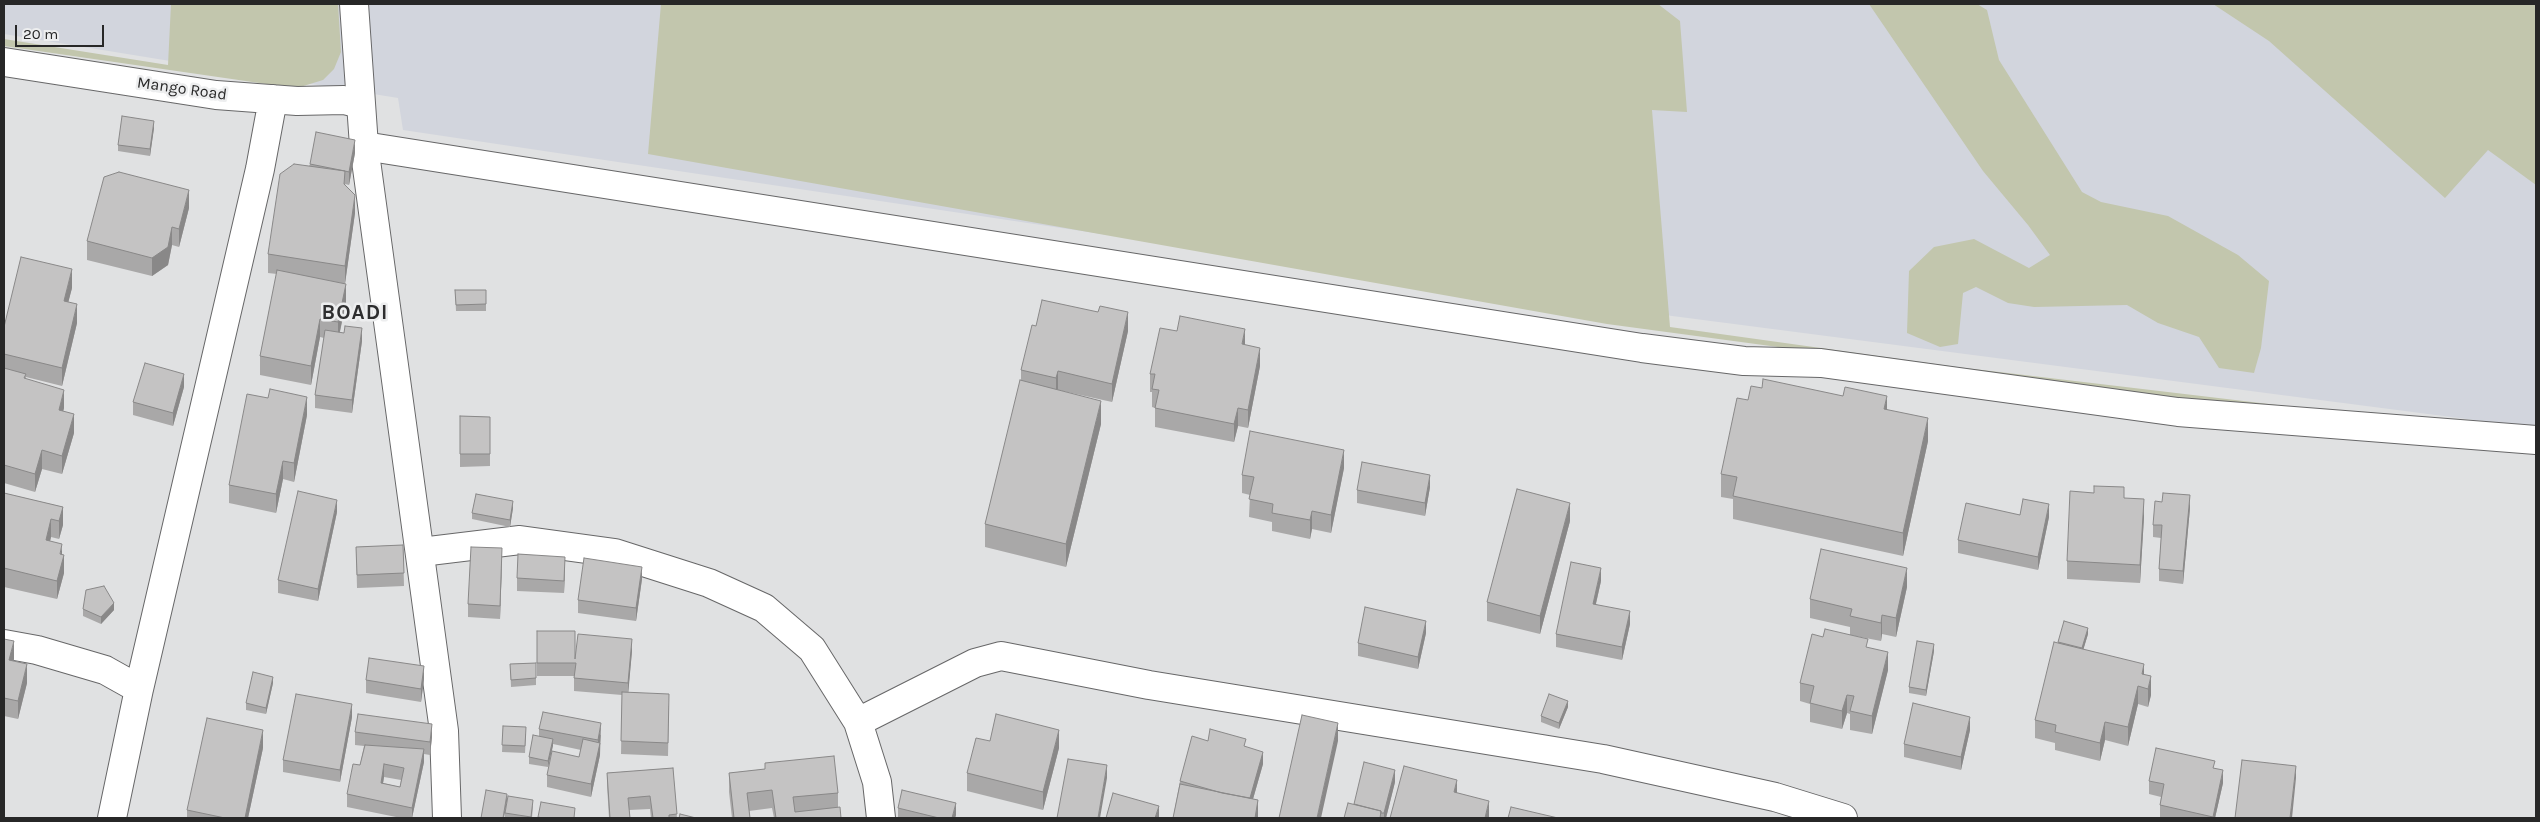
<!DOCTYPE html>
<html>
<head>
<meta charset="utf-8">
<style>
  body { margin:0 }
  #map { position:relative; width:2540px; height:822px; overflow:hidden; background:#e0e1e2; font-family:Karla,sans-serif }
  canvas { display:block }
  .frame { position:absolute; inset:0; border:5px solid #272727; pointer-events:none }
  .scale { position:absolute; left:15px; top:25px; width:89px; height:22px; box-sizing:border-box; border:2px solid #272727; border-top:0; padding-left:6px; font-size:15px; line-height:18px; white-space:nowrap; color:#272727; -webkit-text-stroke:4px #edeeef; paint-order:stroke }
</style>
</head>
<body>
<div id="map">
<canvas width="2540" height="822"></canvas>
<div class="frame"></div>
<div class="scale">20 m</div>
</div>
<script>
const context = document.querySelector('canvas').getContext('2d');
context.lineJoin = 'round';
function paint(path, color) { context.fillStyle = color; context.fill(path, 'evenodd'); }
const toPath = rows => new Path2D(rows.map(r => 'M' + r).join(''));
function stroke(path, color, width, dash) { context.strokeStyle = color; context.lineWidth = width; context.lineCap = dash ? 'butt' : 'round'; context.setLineDash(dash || []); context.stroke(path); }
function label(font, color, halo, rows, align = 'center') {
  context.font = font + ' Karla,sans-serif'; context.lineWidth = 5; context.setLineDash([]); context.textBaseline = 'middle'; context.strokeStyle = halo; context.fillStyle = color; for (const [text, x, y, turn = 0] of rows) {
    context.save(); context.translate(x, y); context.rotate((+turn || 0) * Math.PI / 180); context.textAlign = isNaN(turn) ? turn : align; if (halo) context.strokeText(text, 0, 0); context.fillText(text, 0, 0); context.restore();
  }
}
paint(toPath([
  [4,4,2536,4,2536,428,1518,296,403,130,398,98,4,34]
]), '#d2d5dd');
paint(toPath([
  [171,4,338,4,341,52,334,69,323,80,300,87,287,87,4,46,4,39,168,65],
  [661,4,1658,4,1680,21,1687,112,1652,110,1670,327,1957,367,2412,421,2510,429,2536,425,2536,432,2340,417,1979,374,1607,324,648,154],
  [1869,4,1977,4,1987,10,1999,60,2082,192,2101,202,2168,216,2238,255,2269,281,2261,348,2254,373,2219,368,2199,337,2158,323,2127,305,2034,307,2008,303,1976,287,1963,293,1958,344,1940,347,1907,333,1909,271,1934,247,1974,239,2029,268,2050,255,2028,225,1983,171],
  [2213,4,2536,4,2536,185,2488,150,2445,198,2269,41]
]), '#c2c6ad');
const minor = toPath([
  [4,62,216,95,297,101,344,100,360,104],
  [364,146,1642,348,1744,361,1821,363,2178,412,2536,440],
  [421,552,520,540,615,553,709,583,764,608,812,649,858,722,877,782,881,818],
  [4,644,37,650,105,670,139,689],
  [858,722,975,663,1001,656,1149,685,1603,759,1775,797,1843,818],
  [112,818,139,689,260,169,273,99]
]);
const tertiary = toPath([
  [354,4,364,146,444,731,447,818]
]);
stroke(minor, '#676768', 30);
stroke(tertiary, '#676768', 30);
stroke(minor, '#fff', 28);
stroke(tertiary, '#fff', 28);
paint(toPath([
  [154,128,150,156,118,151,118,145],
  [355,153,349,185,345,184,355,213,345,283,346,302,340,332,362,341,352,413,315,408,315,395,324,338,320,337,311,385,260,375,260,356,277,274,268,273,268,254,310,164],
  [189,208,179,247,172,245,168,265,152,276,87,260,87,241],
  [72,288,68,302,77,323,62,386,26,377,26,379,64,408,63,411,74,433,62,474,42,469,35,492,4,483,4,327],
  [455,290,486,290,486,311,456,311],
  [1036,326,1128,331,1112,402,1058,390,1101,424,1066,567,985,547,985,524,1021,381,1021,370],
  [1245,345,1260,366,1248,428,1238,426,1234,442,1155,427,1155,408,1152,407,1152,392,1150,392,1150,374],
  [184,387,173,426,133,415,133,402],
  [1762,388,1843,396,1887,409,1928,441,1903,556,1733,519,1733,499,1721,497,1721,474,1748,400],
  [307,415,294,482,283,479,276,513,229,503,229,485],
  [460,416,490,417,490,466,460,467],
  [1344,468,1331,533,1312,529,1310,539,1272,531,1272,522,1249,517,1250,495,1242,493,1242,475],
  [1430,487,1425,516,1357,503,1357,490],
  [4,493,63,507,63,525,59,539,51,537,50,541,62,554,64,573,57,599,4,587],
  [2124,498,2144,517,2140,583,2067,579,2067,561],
  [513,508,510,527,472,519,472,513],
  [2190,508,2183,584,2159,581,2159,569,2161,538,2153,537,2153,525],
  [337,512,318,601,278,593,278,580],
  [2020,515,2049,517,2038,570,1958,553,1958,540],
  [1570,521,1540,634,1487,621,1487,602],
  [403,545,404,586,357,588,356,547],
  [502,561,500,619,468,617,468,604],
  [565,569,564,593,517,591,517,578],
  [642,579,636,621,578,613,578,600],
  [1601,581,1596,604,1630,624,1622,660,1556,647,1556,634],
  [1907,587,1896,637,1882,634,1881,641,1850,635,1850,627,1810,618,1810,599],
  [83,609,114,610,101,624,83,616],
  [537,631,575,659,632,651,628,692,669,706,668,756,621,754,622,695,574,691,574,676,537,676],
  [1426,633,1418,669,1358,656,1358,643],
  [2088,634,2083,650,2144,674,2151,695,2148,707,2138,704,2128,746,2105,740,2100,761,2055,750,2055,743,2035,738,2035,720,2058,642],
  [4,639,14,659,13,661,27,683,18,719,4,716],
  [1868,648,1888,670,1872,734,1850,730,1850,714,1847,713,1842,729,1810,722,1810,704,1800,701,1800,683],
  [1934,651,1926,696,1909,693,1909,687],
  [536,663,536,685,511,687,510,664],
  [424,679,421,702,366,693,366,680],
  [273,683,266,714,246,710,246,703],
  [1568,707,1559,729,1541,722,1541,716],
  [352,717,340,782,283,772,283,760],
  [503,726,526,734,525,753,502,752],
  [539,729,601,735,600,743,600,755,591,797,547,787,547,775,579,757,581,750,553,744,548,767,529,764,529,757,539,736],
  [1970,730,1961,770,1904,757,1904,744],
  [355,732,432,737,430,755,424,754,424,762,412,818,401,818,347,807,347,794,360,765,364,746,355,745],
  [384,777,401,780,400,787,383,783],
  [990,741,1059,748,1043,810,967,791,967,773],
  [1208,741,1246,747,1263,764,1253,799,1258,800,1258,818,1173,818,1180,781],
  [263,748,248,818,187,818,187,810],
  [765,763,838,793,838,807,841,818,774,818,772,808,749,811,750,818,732,818,729,792,729,773,765,769],
  [673,768,677,818,646,818,651,818,650,809,629,810,630,818,609,818,607,785,607,773],
  [2215,768,2223,783,2215,818,2164,818,2160,817,2160,805,2161,797,2149,794,2149,781],
  [1395,782,1386,818,1344,818,1354,804],
  [533,806,532,818,505,818,505,813],
  [898,808,956,815,955,818,898,818]
]), '#a9a8a8');
paint(toPath([
  [154,121,154,128,150,156,150,149],
  [355,140,355,153,349,185,349,172],
  [189,190,189,208,179,247,179,229],
  [355,195,355,213,345,284,345,266],
  [172,227,172,245,168,265,152,276,152,258],
  [72,269,72,288,64,319,64,301],
  [346,284,346,302,338,340,338,322],
  [77,304,77,323,62,386,62,368],
  [1128,312,1128,331,1112,402,1112,384],
  [320,319,320,337,311,385,311,366],
  [362,328,362,341,352,413,352,400],
  [1245,329,1245,347,1242,344],
  [1260,348,1260,366,1248,428,1248,410],
  [1058,371,1058,390,1056,396,1056,378],
  [184,374,184,387,173,426,173,413],
  [64,390,64,408,59,428,59,410],
  [1887,396,1887,419,1884,409],
  [307,397,307,415,294,482,294,463],
  [1101,401,1101,424,1066,567,1066,544],
  [1238,408,1238,426,1234,442,1234,424],
  [74,414,74,433,62,474,62,456],
  [1928,418,1928,441,1903,556,1903,533],
  [42,450,42,469,35,492,35,474],
  [1344,450,1344,468,1331,533,1331,515],
  [283,461,283,479,276,513,276,494],
  [1430,475,1430,487,1425,516,1425,503],
  [2190,495,2190,508,2183,584,2183,571],
  [2144,499,2144,517,2140,583,2140,565],
  [337,500,337,512,318,601,318,589],
  [513,501,513,508,510,527,510,520],
  [1570,503,1570,521,1540,634,1540,616],
  [2049,504,2049,517,2038,570,2038,557],
  [63,507,63,525,59,539,59,521],
  [1312,511,1312,529,1310,539,1310,520],
  [51,519,51,537,46,558,46,540],
  [62,544,62,560,64,555,64,573,57,599,57,581],
  [502,548,502,561,500,619,500,606],
  [565,557,565,569,564,593,564,581],
  [642,567,642,579,636,621,636,608],
  [1601,568,1601,581,1593,616,1593,604],
  [1907,568,1907,587,1896,637,1896,618],
  [114,603,114,610,101,624,101,617],
  [1630,611,1630,624,1622,660,1622,647],
  [1882,615,1882,634,1881,641,1881,623],
  [1426,621,1426,633,1418,669,1418,657],
  [2088,628,2088,634,2082,654,2082,648],
  [632,639,632,651,628,696,628,683],
  [14,641,14,659,9,678,9,660],
  [1934,644,1934,651,1926,696,1926,690],
  [1888,652,1888,670,1872,734,1872,716],
  [27,664,27,683,18,719,18,701],
  [2144,664,2144,683,2142,674],
  [424,666,424,679,421,702,421,689],
  [2151,676,2151,695,2148,707,2148,689],
  [273,677,273,683,266,714,266,708],
  [2138,686,2138,704,2128,746,2128,727],
  [1847,695,1847,713,1842,729,1842,711],
  [1568,701,1568,707,1559,729,1559,723],
  [352,704,352,717,340,782,340,770],
  [1970,717,1970,730,1961,770,1961,757],
  [2105,722,2105,740,2100,761,2100,743],
  [601,723,600,755,591,797,591,784,598,752,598,740],
  [1338,723,1338,741,1321,818,1317,818],
  [432,724,432,737,430,755,430,742],
  [263,730,263,748,248,818,245,818],
  [1059,730,1059,748,1043,810,1043,792],
  [553,739,553,746,548,767,548,761],
  [424,749,424,762,412,818,412,808],
  [1263,752,1263,764,1249,813,1249,800],
  [384,764,384,777,381,796,381,783],
  [1107,765,1107,778,1100,818,1098,818],
  [2296,766,2296,778,2292,818,2290,818],
  [1395,770,1395,782,1386,818,1384,818,1384,813],
  [2223,770,2223,783,2215,818,2213,818],
  [1457,780,1457,798,1454,792],
  [507,794,507,801,504,818,503,818],
  [1258,800,1258,818,1255,818],
  [1489,801,1489,818,1485,818],
  [956,803,956,815,955,818,952,818],
  [1159,806,1159,818,1155,818]
]), '#898888');
const building = toPath([
  [122,116,154,121,150,149,118,145,122,116],
  [316,132,355,140,349,172,345,171,310,164,316,132],
  [294,164,345,171,344,184,355,195,345,266,268,254,280,174,294,164],
  [119,172,189,190,179,229,172,227,168,247,152,258,87,241,104,177,119,172],
  [21,257,72,269,64,301,77,304,62,368,4,354,4,327,21,257],
  [277,270,346,284,338,322,320,319,311,366,260,356,277,270],
  [455,290,486,290,486,304,456,305,455,290],
  [1042,300,1098,312,1100,306,1128,312,1112,384,1058,371,1056,378,1021,370,1032,325,1036,326,1042,300],
  [1180,316,1245,329,1242,344,1260,348,1248,410,1238,408,1234,424,1155,408,1159,390,1152,389,1155,374,1150,374,1160,328,1177,331,1180,316],
  [345,326,362,328,352,400,315,395,325,330,344,333,345,326],
  [145,363,184,374,173,413,133,402,145,363],
  [4,368,26,374,24,378,64,390,59,410,74,414,62,456,42,450,35,474,4,465,4,368],
  [1763,379,1843,396,1845,387,1887,396,1884,409,1928,418,1903,533,1733,496,1737,477,1721,474,1737,398,1748,400,1751,386,1762,388,1763,379],
  [1020,380,1101,401,1066,544,985,524,1020,380],
  [270,389,307,397,294,463,283,461,276,494,229,485,247,394,268,398,270,389],
  [460,416,490,417,490,454,460,454,460,416],
  [1250,431,1344,450,1331,515,1312,511,1310,520,1272,513,1273,504,1249,499,1254,477,1242,475,1250,431],
  [1362,462,1430,475,1425,503,1357,490,1362,462],
  [2094,486,2124,487,2124,498,2144,499,2140,565,2067,561,2070,491,2094,493,2094,486],
  [1517,489,1570,503,1540,616,1487,602,1517,489],
  [298,491,337,500,318,589,278,580,298,491],
  [4,493,63,507,59,521,51,519,46,540,62,544,60,554,64,555,57,581,4,568,4,493],
  [2163,493,2190,495,2183,571,2159,569,2162,525,2153,525,2155,501,2162,502,2163,493],
  [476,494,513,501,510,520,472,513,476,494],
  [2023,499,2049,504,2038,557,1958,540,1966,503,2020,515,2023,499],
  [403,545,404,573,357,575,356,547,403,545],
  [471,547,502,548,500,606,468,604,471,547],
  [1821,549,1907,568,1896,618,1882,615,1881,623,1850,616,1852,609,1810,599,1821,549],
  [518,554,565,557,564,581,517,578,518,554],
  [584,558,642,567,636,608,578,600,584,558],
  [1571,562,1601,568,1593,604,1630,611,1622,647,1556,634,1571,562],
  [104,586,114,603,101,617,83,609,86,590,104,586],
  [1365,607,1426,621,1418,657,1358,643,1365,607],
  [2064,621,2088,628,2082,648,2058,642,2064,621],
  [1825,629,1868,639,1866,647,1888,652,1872,716,1850,711,1854,696,1847,695,1842,711,1810,703,1814,686,1800,683,1812,634,1823,637,1825,629],
  [537,631,575,631,575,659,578,634,632,639,628,683,574,678,576,663,537,663,537,631],
  [4,639,14,641,9,660,27,664,18,701,4,698,4,639],
  [1917,641,1934,644,1926,690,1909,687,1917,641],
  [2054,642,2144,664,2142,674,2151,676,2148,689,2138,686,2128,727,2105,722,2100,743,2055,732,2056,725,2035,720,2054,642],
  [369,658,424,666,421,689,366,680,369,658],
  [536,663,536,678,511,680,510,664,536,663],
  [253,672,273,677,266,708,246,703,253,672],
  [622,692,669,694,668,743,621,741,622,692],
  [296,694,352,704,340,770,283,760,296,694],
  [1549,694,1568,701,1559,723,1541,716,1549,694],
  [1913,703,1970,717,1961,757,1904,744,1913,703],
  [543,712,601,723,598,740,539,729,543,712],
  [358,714,432,724,430,742,355,732,358,714],
  [996,714,1059,730,1043,792,967,773,976,738,990,741,996,714],
  [1302,715,1338,723,1317,818,1279,818,1302,715],
  [207,718,263,730,245,818,225,818,187,810,207,718],
  [503,726,526,727,525,746,502,745,503,726],
  [1210,729,1246,739,1244,746,1263,752,1250,798,1222,793,1180,781,1192,736,1208,741,1210,729],
  [533,735,553,739,548,761,529,757,533,735],
  [583,739,600,743,591,784,547,775,552,751,579,757,583,739],
  [365,745,424,749,412,808,347,794,353,764,360,765,365,745],
  [384,764,404,768,400,787,381,783,384,764],
  [2156,748,2215,761,2213,768,2223,770,2213,817,2160,805,2164,784,2149,781,2156,748],
  [834,756,838,793,793,797,795,812,840,807,841,818,776,818,772,790,747,793,750,818,734,818,729,773,765,769,765,763,834,756],
  [1068,759,1107,765,1098,818,1057,818,1068,759],
  [2242,760,2296,766,2290,818,2235,818,2242,760],
  [1364,762,1395,770,1384,813,1381,813,1381,811,1354,804,1364,762],
  [1404,766,1457,780,1454,792,1489,801,1485,818,1390,818,1404,766],
  [673,768,677,814,669,815,669,818,646,818,653,818,650,796,628,798,630,818,610,818,607,773,673,768],
  [1180,784,1258,800,1255,818,1173,818,1180,784],
  [486,790,507,794,503,818,481,818,486,790],
  [902,790,956,803,952,818,939,818,898,808,902,790],
  [1113,793,1159,806,1155,818,1106,818,1113,793],
  [508,796,533,800,531,817,505,813,508,796],
  [541,802,575,808,574,818,543,818,538,817,541,802],
  [1348,803,1381,811,1380,818,1344,818,1348,803],
  [1511,807,1558,818,1508,818,1511,807],
  [680,814,696,818,679,818,680,814]
]);
paint(building, '#c4c3c3');
stroke(building, '#898888', 1);
label('16px', '#272727', '#edeeef', [
  ["Mango Road",182,89,8]
]);
context.letterSpacing = '1px';
label('bold 21px', '#2e2e2f', '#edeeef', [
  ["BOADI",355,313]
]);
context.letterSpacing = '0px';
</script>
</body>
</html>
